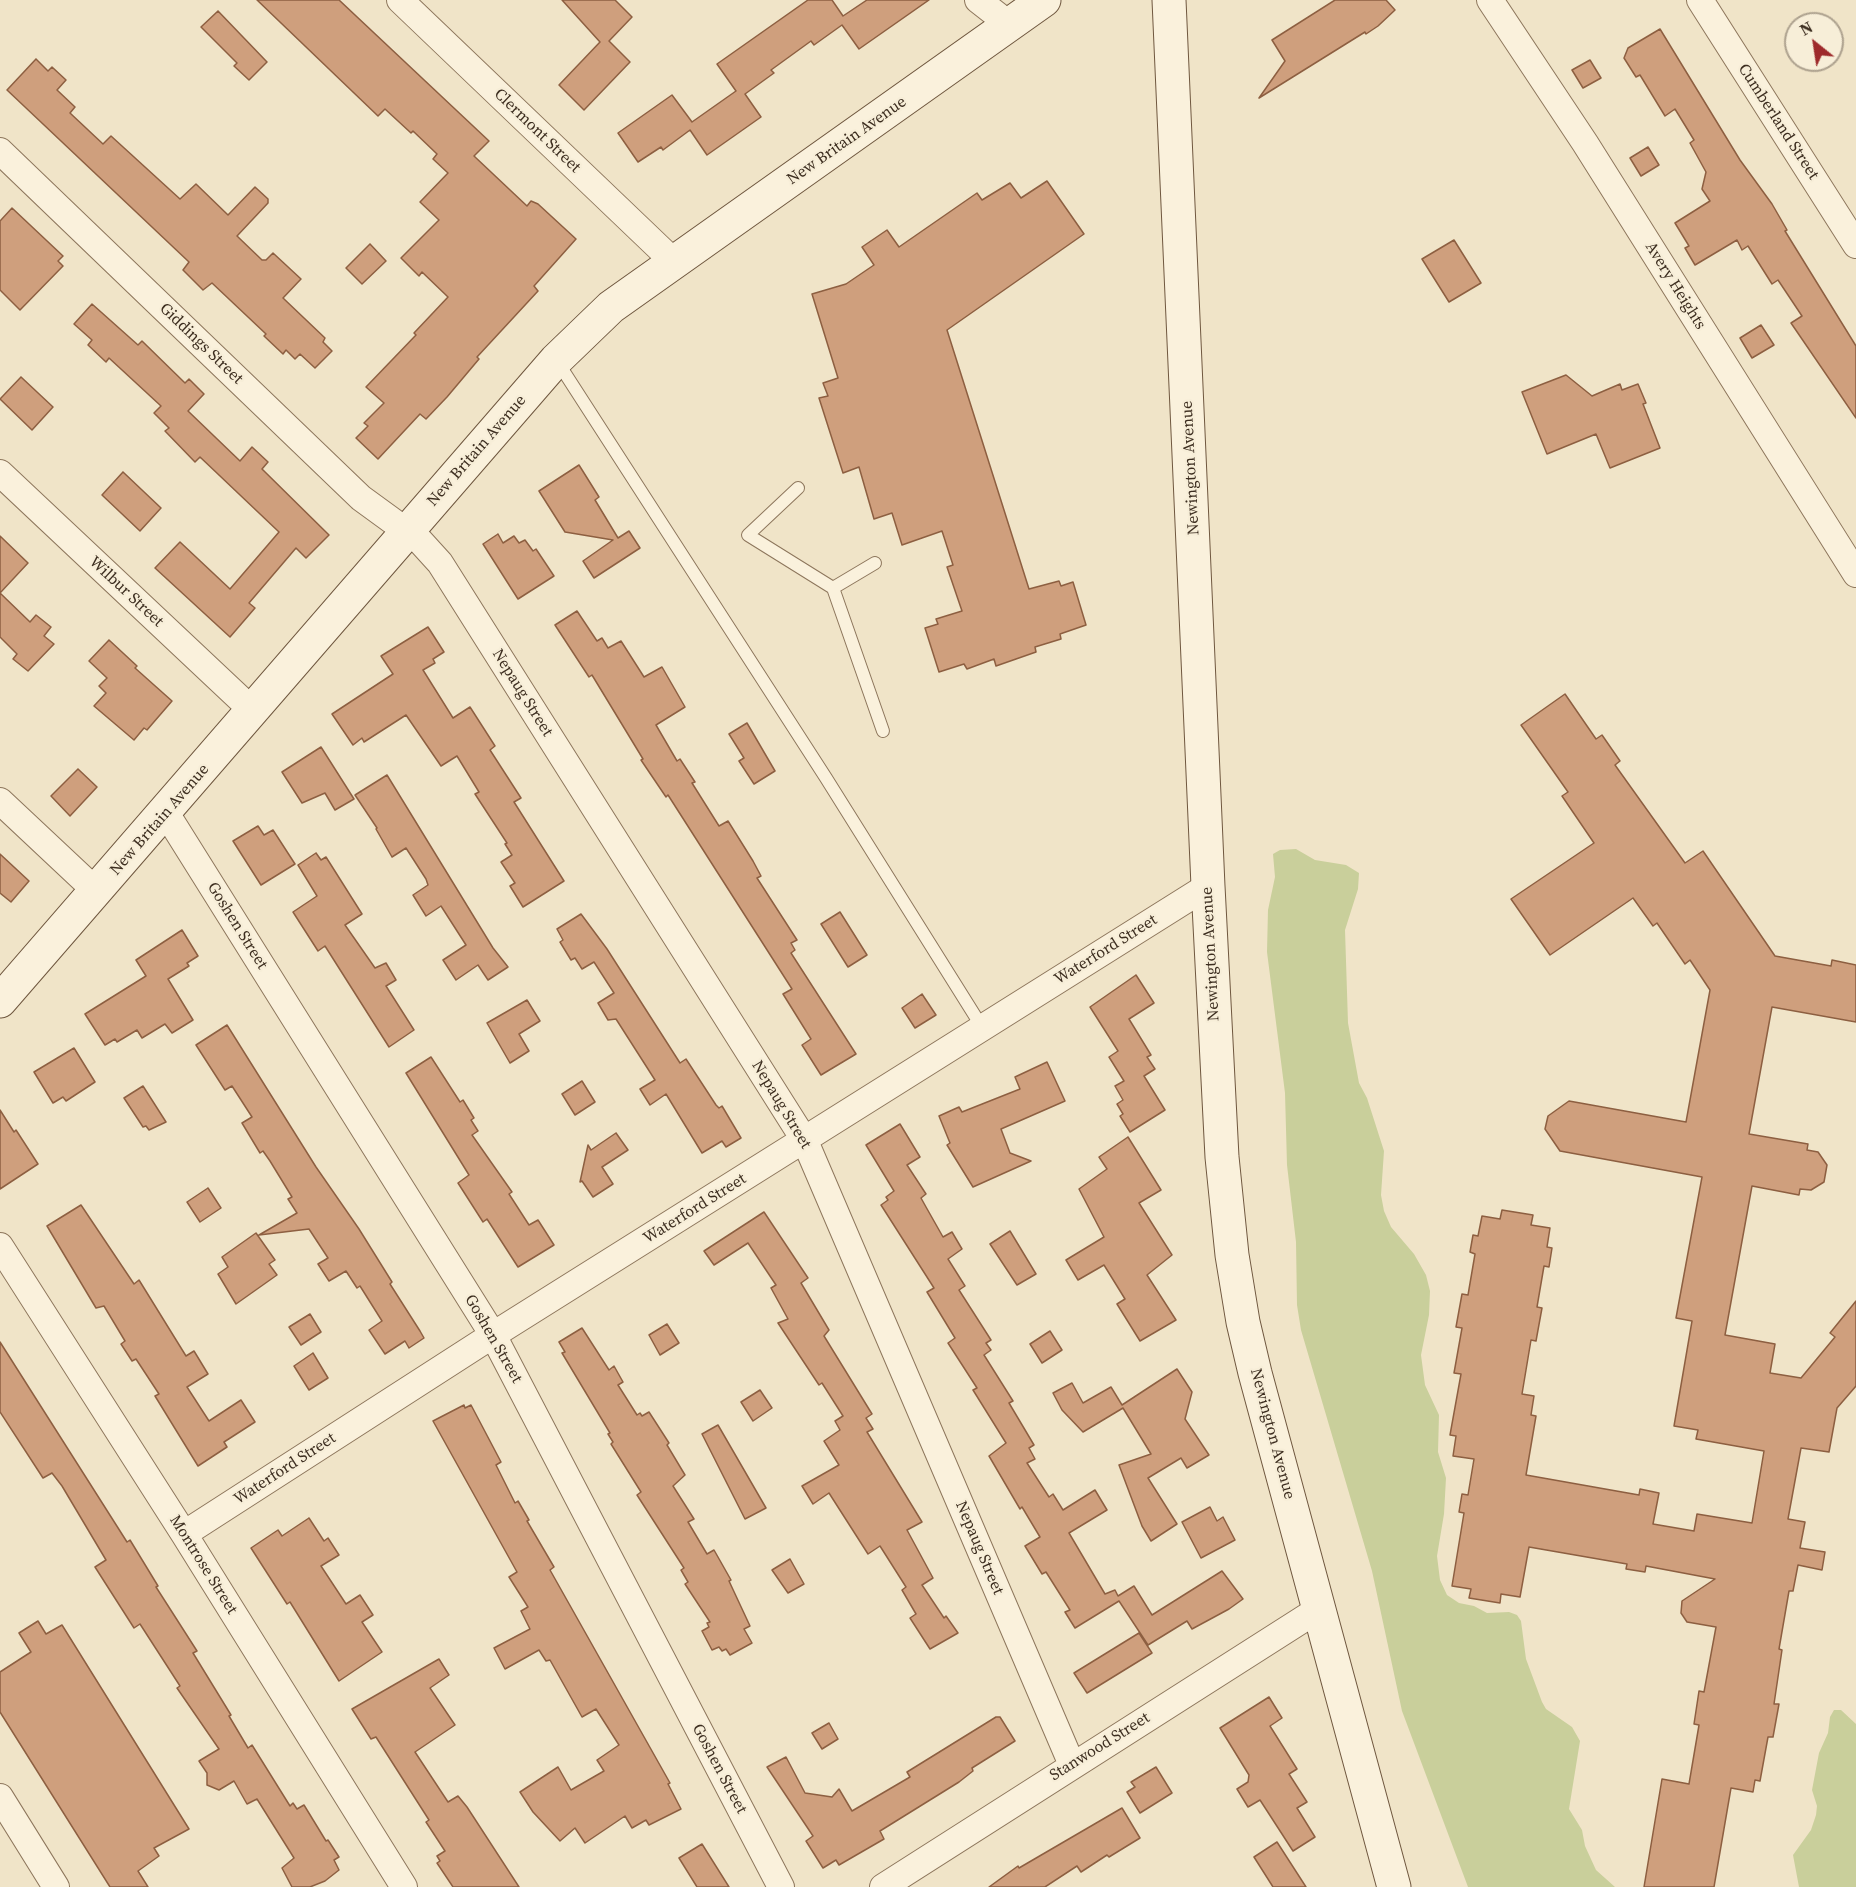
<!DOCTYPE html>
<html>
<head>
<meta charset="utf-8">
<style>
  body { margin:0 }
  #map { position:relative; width:1856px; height:1887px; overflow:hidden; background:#f0e4c8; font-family:"Source Serif 4",serif }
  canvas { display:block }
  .north { position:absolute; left:1784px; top:12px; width:60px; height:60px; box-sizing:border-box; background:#f7eed8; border:2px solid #ada18e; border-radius:50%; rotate:330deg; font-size:16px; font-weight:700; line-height:24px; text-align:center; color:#3d2e20 }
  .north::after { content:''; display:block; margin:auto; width:21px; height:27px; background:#9e2a2b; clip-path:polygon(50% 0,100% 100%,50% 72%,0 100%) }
</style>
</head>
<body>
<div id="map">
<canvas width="1856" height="1887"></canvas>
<div class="north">N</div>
</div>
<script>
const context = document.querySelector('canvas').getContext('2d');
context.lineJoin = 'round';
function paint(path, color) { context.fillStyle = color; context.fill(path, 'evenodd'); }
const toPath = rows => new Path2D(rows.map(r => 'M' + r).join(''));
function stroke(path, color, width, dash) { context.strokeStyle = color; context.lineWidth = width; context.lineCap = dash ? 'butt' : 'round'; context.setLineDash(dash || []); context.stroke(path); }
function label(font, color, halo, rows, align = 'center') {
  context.font = font + ' "Source Serif 4",serif'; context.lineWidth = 4.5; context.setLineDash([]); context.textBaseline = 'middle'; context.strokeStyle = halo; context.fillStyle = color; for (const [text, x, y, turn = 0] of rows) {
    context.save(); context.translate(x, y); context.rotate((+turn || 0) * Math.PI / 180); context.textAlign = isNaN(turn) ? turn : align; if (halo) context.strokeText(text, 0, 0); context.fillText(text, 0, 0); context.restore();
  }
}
paint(toPath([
  [1296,849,1315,860,1346,865,1359,873,1358,889,1345,930,1348,1023,1359,1083,1367,1098,1384,1151,1381,1195,1384,1211,1391,1227,1414,1254,1426,1275,1430,1291,1429,1315,1421,1355,1425,1385,1439,1415,1438,1452,1446,1478,1444,1514,1437,1556,1440,1580,1447,1595,1459,1603,1474,1606,1487,1613,1509,1612,1517,1615,1521,1621,1526,1659,1542,1702,1546,1709,1572,1727,1580,1741,1569,1809,1582,1830,1585,1846,1596,1870,1615,1887,1468,1887,1402,1711,1372,1571,1301,1330,1297,1305,1296,1242,1287,1165,1285,1093,1267,952,1268,910,1275,877,1273,854,1280,850],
  [1834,1710,1841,1710,1856,1724,1856,1887,1799,1887,1793,1855,1811,1830,1816,1815,1817,1806,1812,1790,1819,1753,1828,1733,1830,1717]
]), '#c9cf9b');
const building = toPath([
  [257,0,339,0,489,141,474,156,527,206,531,201,538,204,576,239,534,286,538,291,477,357,479,359,447,397,426,419,420,414,378,459,356,438,368,426,364,423,384,403,366,387,416,335,414,333,448,297,422,272,419,276,401,258,439,220,420,202,448,173,433,159,437,154,413,131,411,133,385,109,378,116,257,0],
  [562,0,615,0,632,17,609,41,630,62,584,110,559,85,600,42,562,0],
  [808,0,832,0,843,16,867,0,929,0,859,49,842,25,814,45,811,41,771,70,774,73,745,94,761,117,707,155,690,130,663,150,661,147,638,162,618,133,672,95,692,122,736,91,717,64,808,0],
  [1335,0,1386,0,1395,10,1378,26,1366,34,1365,32,1259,98,1285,61,1272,40,1335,0],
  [218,11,267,62,249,80,234,66,237,63,201,27,218,11],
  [1660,29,1740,160,1772,204,1787,230,1785,231,1856,346,1856,418,1791,323,1802,316,1778,280,1772,284,1748,246,1742,250,1737,240,1695,265,1685,248,1689,246,1675,223,1710,201,1702,189,1706,172,1690,143,1694,140,1675,109,1665,116,1640,75,1636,77,1624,58,1628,48,1660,29],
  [36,59,48,71,52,67,66,80,57,90,75,107,70,113,103,144,111,136,180,199,196,184,228,215,255,187,268,199,268,203,237,236,262,260,266,260,273,253,301,279,283,298,325,338,323,342,332,351,315,368,300,354,295,359,286,350,283,354,264,336,266,334,212,283,203,290,183,270,189,262,7,90,36,59],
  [1590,60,1601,78,1583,88,1572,70,1590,60],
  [1648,147,1659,165,1641,176,1630,158,1648,147],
  [1047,181,1084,234,947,330,1029,589,1059,581,1061,586,1073,582,1086,625,1060,634,1061,639,1035,647,1036,652,996,666,994,659,967,669,964,664,939,672,925,628,938,624,936,619,962,611,947,567,953,565,942,531,902,545,892,513,874,519,859,467,843,473,819,398,828,396,823,383,838,378,812,294,846,284,874,265,862,247,887,230,899,247,977,193,982,200,1010,183,1021,198,1047,181],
  [12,208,63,256,58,261,63,266,20,310,0,290,0,221,12,208],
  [1454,240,1481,283,1449,302,1422,259,1454,240],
  [370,244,386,261,362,284,346,268,370,244],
  [92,304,138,345,142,341,185,383,189,379,204,394,188,411,240,461,252,447,268,462,262,469,329,535,306,558,296,548,249,603,255,608,230,637,155,568,180,542,230,589,279,532,200,457,195,462,165,431,169,428,154,413,161,406,109,358,106,362,88,345,92,340,74,324,92,304],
  [1761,325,1774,345,1752,358,1740,338,1761,325],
  [1566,375,1592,396,1620,384,1622,390,1638,384,1646,403,1643,404,1660,448,1610,468,1596,434,1547,454,1522,392,1566,375],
  [21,377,53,407,32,430,0,399,21,377],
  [579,465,599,497,595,500,618,538,629,531,640,548,594,578,583,561,613,540,565,532,539,491,579,465],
  [123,472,161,508,140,531,102,495,123,472],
  [498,534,503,543,514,536,519,543,525,540,533,551,536,549,554,576,518,599,483,544,498,534],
  [0,536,28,563,0,593,30,622,36,615,51,627,44,636,54,644,28,671,13,659,17,654,0,637,0,536],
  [577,611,597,641,602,638,608,648,621,641,644,677,662,667,685,707,656,725,677,761,680,759,695,782,692,783,719,826,728,821,753,861,761,876,757,878,797,940,791,943,795,950,791,953,856,1054,821,1075,802,1045,811,1039,783,994,792,989,668,795,666,797,641,760,643,759,592,675,589,677,555,625,577,611],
  [428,627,444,652,433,659,435,663,423,670,453,718,470,707,495,746,490,750,521,798,514,802,564,881,523,907,510,886,515,883,501,862,512,855,505,844,507,843,475,794,479,792,457,756,441,766,406,715,364,742,362,738,353,745,332,714,393,674,381,656,428,627],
  [109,640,137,666,135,668,172,701,147,730,144,728,134,740,94,706,106,693,99,686,107,678,89,661,109,640],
  [1565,694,1596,739,1602,735,1620,761,1615,765,1685,863,1703,851,1775,956,1831,966,1832,960,1856,965,1856,1022,1772,1007,1749,1134,1808,1144,1807,1150,1818,1152,1827,1165,1824,1182,1811,1190,1800,1189,1799,1195,1752,1186,1725,1335,1775,1344,1770,1373,1801,1378,1835,1337,1830,1333,1856,1301,1856,1386,1837,1408,1829,1452,1801,1448,1788,1519,1805,1522,1800,1548,1825,1552,1822,1570,1798,1565,1793,1591,1789,1591,1779,1649,1782,1650,1774,1704,1779,1704,1773,1737,1768,1737,1760,1781,1755,1780,1753,1792,1731,1788,1714,1887,1644,1887,1662,1779,1689,1784,1699,1725,1694,1724,1699,1691,1704,1692,1716,1627,1687,1622,1681,1613,1682,1601,1715,1579,1646,1566,1645,1572,1626,1569,1627,1564,1529,1547,1520,1597,1501,1594,1500,1603,1469,1598,1471,1589,1452,1586,1464,1513,1459,1512,1462,1494,1468,1495,1474,1459,1453,1456,1456,1436,1450,1435,1461,1374,1454,1373,1462,1328,1456,1327,1462,1294,1468,1295,1475,1254,1470,1252,1473,1235,1478,1236,1482,1216,1500,1219,1502,1210,1533,1215,1531,1225,1550,1228,1547,1247,1552,1248,1549,1267,1544,1266,1537,1307,1542,1308,1536,1341,1531,1340,1522,1394,1534,1396,1531,1415,1536,1416,1526,1475,1639,1495,1640,1489,1659,1493,1653,1524,1694,1531,1697,1514,1752,1523,1764,1451,1696,1439,1698,1430,1674,1426,1692,1321,1676,1318,1702,1177,1560,1151,1545,1129,1548,1116,1569,1101,1686,1122,1710,990,1690,960,1685,964,1657,923,1653,926,1633,898,1550,955,1511,899,1594,843,1562,796,1568,792,1521,725,1565,694],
  [747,723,775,771,754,784,739,761,744,758,729,734,747,723],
  [321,747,354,799,335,810,325,793,302,803,282,772,321,747],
  [78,769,97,787,70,816,51,796,78,769],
  [387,775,493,948,508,967,488,980,478,965,456,980,443,960,466,945,441,906,426,916,413,895,428,885,426,879,406,848,392,857,376,829,377,828,355,795,387,775],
  [258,826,264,835,273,830,295,864,261,885,233,841,258,826],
  [316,853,321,860,326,857,362,914,345,925,375,968,386,963,396,980,386,986,414,1030,389,1047,325,946,318,951,293,912,317,896,298,865,316,853],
  [0,854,29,881,11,902,0,893,0,854],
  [840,912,867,955,848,967,821,924,840,912],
  [581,914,607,949,680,1063,686,1059,716,1105,719,1108,722,1106,741,1138,726,1147,722,1141,702,1153,666,1094,650,1105,640,1089,655,1080,616,1019,608,1020,598,1003,614,993,594,962,582,969,575,958,571,960,560,942,563,940,557,929,581,914],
  [182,930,198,956,187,963,189,966,168,979,193,1020,172,1033,165,1024,142,1038,137,1030,117,1042,115,1039,105,1045,85,1014,146,976,136,960,182,930],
  [1136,975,1154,1003,1129,1019,1151,1055,1147,1057,1155,1069,1144,1076,1165,1110,1130,1132,1120,1116,1123,1114,1117,1104,1123,1100,1115,1086,1124,1081,1109,1057,1118,1051,1090,1007,1136,975],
  [922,994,936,1015,915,1028,902,1008,922,994],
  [527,1000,540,1021,519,1034,529,1051,510,1063,487,1023,527,1000],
  [227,1025,316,1167,359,1229,392,1282,390,1284,420,1331,424,1338,409,1348,405,1341,385,1354,369,1330,382,1321,360,1286,357,1288,346,1271,329,1281,318,1264,328,1258,309,1229,259,1235,297,1213,288,1199,292,1197,270,1161,263,1151,260,1153,242,1123,252,1117,232,1086,225,1090,196,1045,227,1025],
  [74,1048,95,1082,66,1101,63,1097,53,1103,34,1072,74,1048],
  [431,1057,460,1102,463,1100,474,1118,471,1120,478,1131,472,1135,512,1192,509,1194,529,1225,538,1220,554,1245,518,1267,487,1219,483,1222,458,1183,469,1175,406,1073,431,1057],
  [1047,1062,1065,1101,1001,1129,1010,1153,1031,1161,973,1187,947,1145,950,1143,939,1116,959,1107,962,1112,1020,1089,1015,1077,1047,1062],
  [582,1081,595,1102,575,1115,562,1094,582,1081],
  [143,1086,166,1122,149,1130,146,1126,143,1127,124,1098,143,1086],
  [0,1110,14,1132,16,1130,38,1164,0,1189,0,1110],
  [900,1124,920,1157,907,1165,926,1194,921,1198,926,1207,943,1237,952,1232,962,1249,948,1259,965,1286,959,1290,991,1340,986,1343,991,1350,984,1355,1013,1401,1009,1403,1034,1445,1029,1448,1035,1459,1027,1463,1049,1497,1053,1494,1063,1510,1095,1490,1107,1510,1069,1533,1105,1594,1115,1590,1118,1596,1134,1586,1152,1615,1222,1571,1243,1599,1229,1609,1192,1629,1187,1621,1148,1645,1119,1601,1075,1628,1065,1612,1070,1610,1046,1572,1042,1574,1025,1546,1040,1537,1022,1507,1020,1509,989,1456,1006,1443,973,1390,977,1388,948,1343,955,1338,927,1292,934,1288,881,1205,888,1200,886,1197,894,1191,866,1145,900,1124],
  [616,1133,628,1150,602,1167,613,1184,593,1197,582,1181,580,1182,588,1145,591,1150,616,1133],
  [1128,1137,1161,1190,1139,1203,1172,1255,1147,1275,1176,1320,1140,1341,1117,1304,1125,1299,1104,1265,1078,1280,1066,1260,1104,1237,1079,1189,1107,1169,1099,1157,1128,1137],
  [208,1188,221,1208,200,1222,187,1202,208,1188],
  [81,1205,134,1284,139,1280,186,1356,194,1351,208,1374,187,1387,209,1421,241,1400,255,1422,224,1442,227,1447,198,1466,155,1396,159,1394,136,1359,132,1361,121,1344,125,1341,104,1306,96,1308,47,1226,81,1205],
  [764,1212,808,1278,801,1283,829,1330,824,1336,872,1414,866,1418,873,1429,867,1432,922,1522,907,1530,933,1578,922,1585,944,1618,946,1616,958,1633,930,1649,910,1618,916,1614,902,1590,906,1587,880,1546,868,1554,829,1493,813,1504,802,1486,839,1465,824,1441,840,1430,835,1421,843,1416,822,1383,819,1385,778,1323,788,1319,771,1288,776,1285,748,1243,714,1265,704,1251,764,1212],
  [1010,1231,1036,1274,1017,1285,990,1244,1010,1231],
  [256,1233,275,1260,269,1264,277,1275,236,1304,218,1274,228,1267,222,1257,256,1233],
  [310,1314,321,1332,301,1345,289,1327,310,1314],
  [667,1324,679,1343,660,1355,649,1335,667,1324],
  [582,1328,609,1370,614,1366,623,1382,618,1385,637,1415,640,1413,642,1416,649,1412,669,1443,667,1445,685,1475,673,1486,694,1519,688,1522,707,1554,714,1550,731,1580,729,1581,750,1626,744,1629,752,1643,730,1655,726,1649,722,1651,719,1647,712,1650,702,1631,709,1627,707,1623,710,1622,685,1584,688,1582,681,1570,684,1568,637,1495,641,1492,611,1444,613,1442,608,1434,610,1433,562,1353,565,1352,559,1342,582,1328],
  [1050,1331,1062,1350,1042,1363,1030,1344,1050,1331],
  [0,1342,127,1542,130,1540,158,1586,156,1587,197,1651,193,1653,231,1715,229,1716,248,1748,252,1745,290,1806,293,1803,297,1809,304,1805,326,1841,328,1840,339,1857,334,1860,339,1870,325,1881,310,1887,292,1887,282,1868,294,1858,257,1799,247,1804,234,1781,219,1790,207,1785,207,1773,199,1761,219,1749,177,1688,180,1686,140,1624,134,1628,95,1567,106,1560,62,1486,52,1473,43,1478,0,1412,0,1342],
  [313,1353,328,1378,309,1390,294,1366,313,1353],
  [1177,1369,1192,1392,1185,1419,1209,1455,1187,1468,1181,1458,1148,1478,1177,1524,1151,1541,1142,1526,1119,1465,1151,1454,1123,1408,1083,1432,1062,1410,1053,1393,1072,1383,1083,1403,1111,1387,1122,1405,1177,1369],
  [760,1390,772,1408,753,1421,741,1402,760,1390],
  [464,1405,465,1408,471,1405,501,1462,496,1465,515,1503,518,1501,529,1520,527,1521,554,1567,550,1570,670,1783,668,1784,681,1809,649,1825,646,1820,632,1828,625,1816,585,1843,575,1828,560,1841,533,1812,520,1792,558,1767,571,1790,604,1771,597,1760,619,1745,596,1709,582,1717,550,1660,546,1661,539,1650,505,1669,494,1648,530,1629,521,1611,528,1607,509,1577,517,1572,433,1421,464,1405],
  [718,1425,766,1508,745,1519,702,1434,718,1425],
  [1210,1507,1217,1521,1223,1517,1235,1540,1201,1558,1182,1522,1210,1507],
  [309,1518,324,1541,328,1538,339,1555,321,1566,346,1604,360,1595,373,1615,362,1622,382,1652,339,1681,290,1602,287,1604,251,1548,278,1530,282,1536,309,1518],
  [790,1559,804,1584,788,1593,772,1570,790,1559],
  [38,1621,46,1634,62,1625,189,1829,154,1848,159,1856,138,1871,148,1887,110,1887,0,1712,0,1672,31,1652,19,1633,38,1621],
  [1139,1633,1152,1653,1087,1693,1074,1673,1139,1633],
  [439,1659,449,1675,430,1688,455,1725,415,1752,448,1802,458,1796,467,1807,519,1887,453,1887,437,1863,440,1861,437,1856,445,1851,426,1822,429,1820,376,1737,371,1739,352,1709,439,1659],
  [1269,1697,1282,1718,1270,1726,1297,1769,1289,1774,1307,1802,1297,1808,1315,1837,1293,1851,1260,1800,1248,1807,1237,1789,1248,1782,1249,1775,1220,1728,1269,1697],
  [996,1717,1000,1717,1015,1741,972,1768,973,1771,959,1782,880,1831,884,1839,839,1865,836,1860,823,1868,806,1841,813,1836,767,1767,786,1757,805,1793,832,1797,839,1789,852,1811,910,1777,907,1772,996,1717],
  [829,1723,838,1739,822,1749,812,1733,829,1723],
  [1156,1767,1172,1793,1140,1813,1127,1792,1135,1787,1131,1782,1156,1767],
  [1122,1808,1140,1838,1109,1857,1107,1855,1081,1872,1077,1866,1045,1887,989,1887,1018,1866,1019,1868,1122,1808],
  [1277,1842,1306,1887,1273,1887,1254,1857,1277,1842],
  [702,1844,729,1887,697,1887,679,1858,702,1844]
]);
paint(building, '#cf9f7d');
stroke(building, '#8d5f41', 1.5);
const lane = toPath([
  [557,361,826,778,982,1027],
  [798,488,748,535,833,588,883,731],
  [833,588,875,563]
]);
const street = toPath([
  [400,0,674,262],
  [978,0,1010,25],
  [1490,0,1585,143,1856,574],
  [1700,0,1856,245],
  [0,151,361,498,420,541,440,563,805,1141,1072,1765],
  [0,473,253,711],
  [0,801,97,892],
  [166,813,493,1335,781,1887],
  [0,1246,184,1534,404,1887],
  [184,1534,493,1335,1208,886],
  [0,1797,56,1887],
  [883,1887,1319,1609]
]);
const secondary = toPath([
  [1169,0,1208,886,1222,1157,1232,1255,1243,1322,1255,1373,1394,1887],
  [0,1001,556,360,611,307,1044,0]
]);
stroke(lane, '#8d765c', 14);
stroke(street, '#8d765c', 28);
stroke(secondary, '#6f573f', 35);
stroke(lane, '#faf1dc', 12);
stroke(street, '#faf1dc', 26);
stroke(secondary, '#faf1dc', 33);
label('16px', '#3d2e20', '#f7eed8', [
  ["Cumberland Street",1778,122,57],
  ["Clermont Street",537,131,44],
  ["New Britain Avenue",847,141,-35],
  ["Avery Heights",1675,286,58],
  ["Giddings Street",201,344,44],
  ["New Britain Avenue",477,451,-49],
  ["Newington Avenue",1191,468,-93],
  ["Wilbur Street",126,592,43],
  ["Nepaug Street",522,693,58],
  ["New Britain Avenue",160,820,-49],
  ["Goshen Street",237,926,58],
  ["Waterford Street",1106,950,-32],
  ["Newington Avenue",1211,954,-93],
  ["Nepaug Street",781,1105,59],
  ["Waterford Street",695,1209,-32],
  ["Goshen Street",493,1339,60],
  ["Newington Avenue",1272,1434,75],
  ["Waterford Street",285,1469,-33],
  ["Nepaug Street",979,1548,67],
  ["Montrose Street",203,1565,58],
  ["Stanwood Street",1100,1747,-32],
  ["Goshen Street",719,1769,62]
]);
</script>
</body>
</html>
